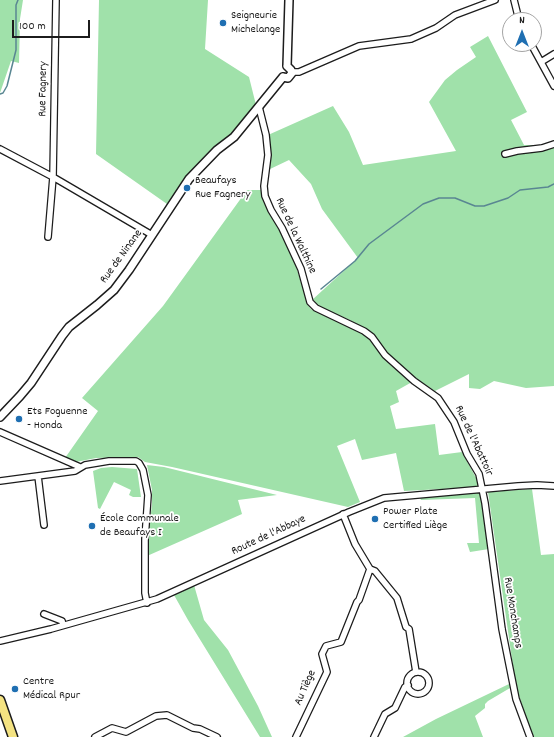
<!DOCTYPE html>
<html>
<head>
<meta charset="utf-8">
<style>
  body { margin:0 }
  #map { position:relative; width:554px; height:737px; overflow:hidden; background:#fff; font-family:Dekko,sans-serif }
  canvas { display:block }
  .north { position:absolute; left:502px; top:12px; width:40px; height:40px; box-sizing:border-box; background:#fff; border:1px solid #a4a4a4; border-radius:50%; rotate:0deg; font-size:11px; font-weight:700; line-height:16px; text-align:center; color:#1c1c1c }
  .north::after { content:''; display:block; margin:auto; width:14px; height:18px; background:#1f6fb2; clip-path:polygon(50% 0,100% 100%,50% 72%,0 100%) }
  .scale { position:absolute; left:12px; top:20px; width:78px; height:18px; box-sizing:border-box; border:2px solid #1c1c1c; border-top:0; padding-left:5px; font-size:12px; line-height:14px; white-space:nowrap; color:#1c1c1c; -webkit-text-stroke:3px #fff; paint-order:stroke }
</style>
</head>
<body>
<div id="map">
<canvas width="554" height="737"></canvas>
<div class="north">N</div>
<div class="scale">100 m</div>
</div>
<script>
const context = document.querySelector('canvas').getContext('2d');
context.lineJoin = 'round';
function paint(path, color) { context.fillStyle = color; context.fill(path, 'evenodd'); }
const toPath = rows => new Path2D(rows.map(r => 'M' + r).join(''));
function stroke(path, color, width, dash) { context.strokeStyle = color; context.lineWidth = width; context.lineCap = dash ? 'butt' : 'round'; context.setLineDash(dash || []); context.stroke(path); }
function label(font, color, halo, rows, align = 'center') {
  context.font = font + ' Dekko,sans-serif'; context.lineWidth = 3.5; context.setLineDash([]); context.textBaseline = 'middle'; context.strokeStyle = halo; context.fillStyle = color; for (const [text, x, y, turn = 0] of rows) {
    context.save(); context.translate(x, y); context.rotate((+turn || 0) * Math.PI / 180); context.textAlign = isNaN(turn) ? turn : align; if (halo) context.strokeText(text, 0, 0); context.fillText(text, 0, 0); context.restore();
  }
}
paint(toPath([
  [0,0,23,0,20,19,19,63,11,61,0,93],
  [99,0,208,0,205,49,249,77,256,105,230,136,208,154,188,175,167,204,96,154],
  [488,36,527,112,511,120,524,145,545,145,554,140,554,386,526,388,494,381,480,389,469,388,469,374,435,391,412,376,384,350,370,333,350,320,317,306,312,300,358,258,322,209,311,184,289,160,268,170,268,135,333,106,349,132,363,165,456,151,429,102,445,80,457,70,476,57,470,47],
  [247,190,262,190,263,201,278,227,295,263,308,305,311,309,365,334,412,382,396,391,399,402,390,406,396,429,435,424,439,455,462,452,481,487,404,491,396,453,362,460,355,439,337,446,360,502,348,507,172,467,145,462,138,457,96,458,76,462,65,458,98,411,82,398,163,306],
  [147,465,164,467,277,495,238,500,242,514,147,556,149,527,152,505,152,490],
  [112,467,137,469,141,497,133,497,129,495,131,490,114,482,100,509,98,508,93,471,101,468],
  [532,489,541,555,554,554,554,737,533,737,516,687,488,492],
  [480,492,489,549,470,552,467,543,479,543,475,498,421,500,419,496],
  [194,585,204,620,228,650,258,706,272,737,260,737,188,620,174,595],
  [509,684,510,688,488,701,485,704,485,708,475,716,483,737,403,737,436,719]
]), '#a0e1aa');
stroke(toPath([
  [0,94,3,93,7,86,16,50,16,5,18,0],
  [321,289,355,261,369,244,423,204,439,198,455,198,475,206,484,206,508,198,520,190,548,187,554,184]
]), '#598692', 1.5);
const street = toPath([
  [514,0,519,20],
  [531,44,554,86],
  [541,62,554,54],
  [292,72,299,72,359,46,411,39,436,28,455,15,495,0],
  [259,107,266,135,268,155,264,186,265,196,271,210,282,228,301,269,310,302,316,308,364,331,372,337,385,355,414,381,438,398,454,422,467,454,479,474,485,503,502,629,516,699,530,737],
  [0,149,53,177,152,235],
  [505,154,517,151,542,148,554,144],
  [48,237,53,177,56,0],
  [0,432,80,467],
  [38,476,44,525],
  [0,481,75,471,85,465,109,461,136,461,139,463,143,470,148,495,145,539,145,593,147,603],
  [370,569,375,571,397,598,406,627,409,629,416,672],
  [44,614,62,621,63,625],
  [0,641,51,629,157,599,349,512,384,498,518,486,537,485,554,486],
  '407 683a11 11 0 1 1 22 0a11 11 0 1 1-22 0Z',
  [95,737,112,728,126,732,156,716,167,715,193,728,200,729,217,737],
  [296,737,327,672,322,654,326,646,341,642,357,602,359,600,370,569,355,544,343,514],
  [374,737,385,714,395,708,405,687,408,685]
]);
const secondary = toPath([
  [287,66,289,0],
  [283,77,288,78,292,73,291,70,287,66],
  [0,417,20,396,31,383,62,336,69,327,97,305,114,290,129,270,189,179,217,150,234,137,283,77]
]);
const primary = toPath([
  [0,700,13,737]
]);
stroke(street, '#1c1c1c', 8);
stroke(secondary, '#1c1c1c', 10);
stroke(primary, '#1c1c1c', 11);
stroke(street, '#fff', 5.5);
stroke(secondary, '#fff', 7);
stroke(primary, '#f4e382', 8);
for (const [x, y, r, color] of [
  [223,23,4,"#1f6fb2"],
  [187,188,4,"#1f6fb2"],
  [19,419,4,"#1f6fb2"],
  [375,519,4,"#1f6fb2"],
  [92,526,4,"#1f6fb2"],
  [15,689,4,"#1f6fb2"]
]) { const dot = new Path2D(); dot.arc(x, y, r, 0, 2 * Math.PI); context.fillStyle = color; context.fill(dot); stroke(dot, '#fff', 1.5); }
label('12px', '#1c1c1c', '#fff', [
  ["Seigneurie",231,16],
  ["Michelange",231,30],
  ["Beaufays",195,181],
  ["Rue Fagnery",195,195],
  ["Ets Foguenne",27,412],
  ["- Honda",27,426],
  ["Power Plate",383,512],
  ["Certified Liège",383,526],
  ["École Communale",100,519],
  ["de Beaufays I",100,533],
  ["Centre",23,682],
  ["Médical Rpur",23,696]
], 'left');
label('12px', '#1c1c1c', '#fff', [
  ["Rue Fagnery",44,89,-89],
  ["Rue de la Walthine",295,236,65],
  ["Rue de Ninane",122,257,-54],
  ["Rue de l'Abattoir",473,441,65],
  ["Route de l'Abbaye",269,536,-25],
  ["Rue Monchamps",512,613,81],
  ["Au Tiège",306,688,-66]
]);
</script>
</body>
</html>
